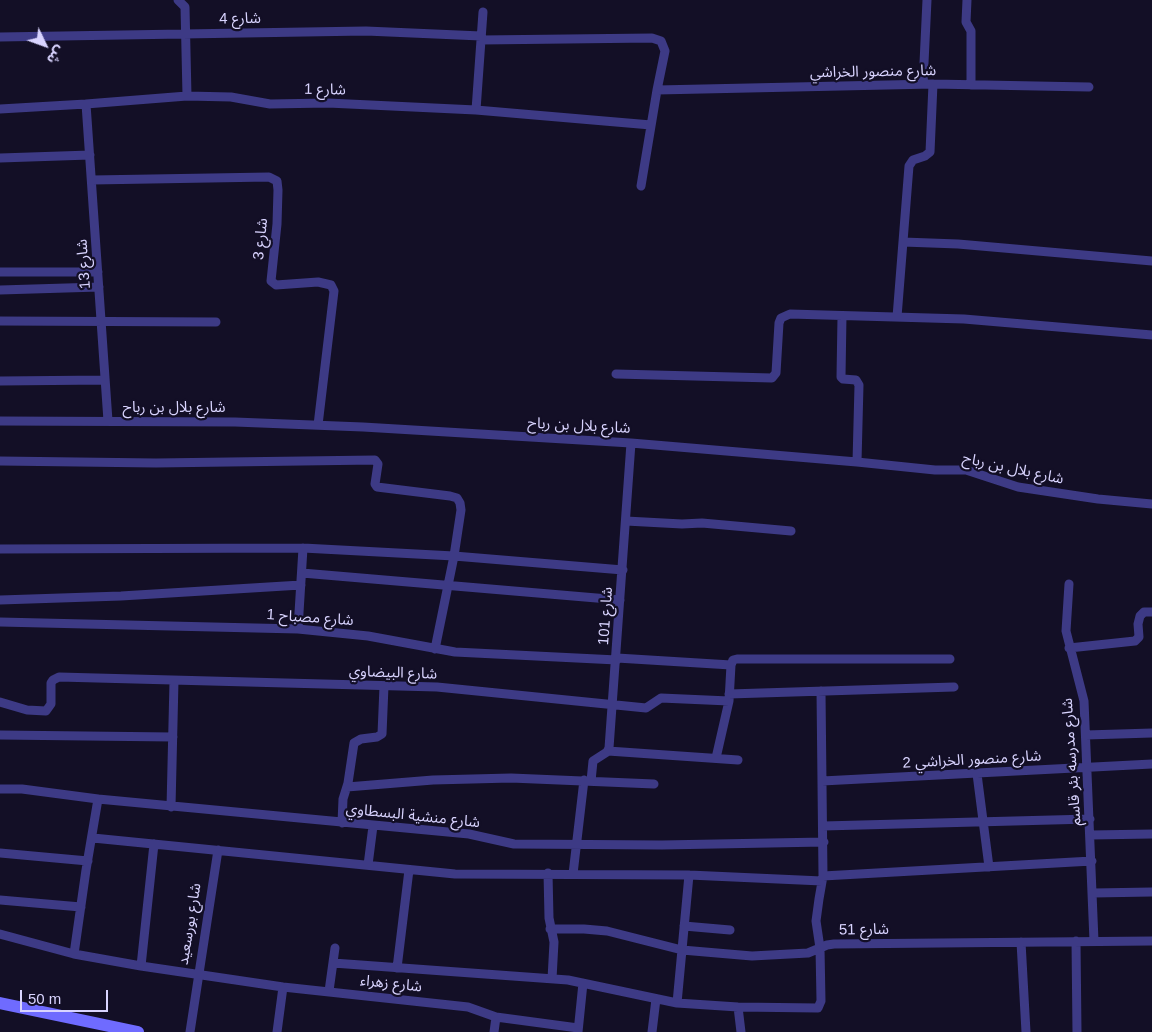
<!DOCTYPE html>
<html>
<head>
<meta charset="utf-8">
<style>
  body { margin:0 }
  #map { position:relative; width:1152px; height:1032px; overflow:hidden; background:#130f26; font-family:Arial,"Noto Sans Arabic",sans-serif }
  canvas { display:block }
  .north { position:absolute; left:20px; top:20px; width:50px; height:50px; -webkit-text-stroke:4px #130f26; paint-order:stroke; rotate:132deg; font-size:14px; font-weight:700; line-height:20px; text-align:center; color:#d9d4ff }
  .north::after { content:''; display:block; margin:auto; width:18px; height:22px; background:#d9d4ff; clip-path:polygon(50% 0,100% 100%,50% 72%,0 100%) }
  .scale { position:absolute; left:20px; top:990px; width:88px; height:22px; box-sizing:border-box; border:2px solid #d9d4ff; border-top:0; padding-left:6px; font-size:15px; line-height:18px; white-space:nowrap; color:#d9d4ff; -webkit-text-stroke:4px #130f26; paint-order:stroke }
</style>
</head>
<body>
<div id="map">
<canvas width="1152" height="1032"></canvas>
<div class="north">ش</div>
<div class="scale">50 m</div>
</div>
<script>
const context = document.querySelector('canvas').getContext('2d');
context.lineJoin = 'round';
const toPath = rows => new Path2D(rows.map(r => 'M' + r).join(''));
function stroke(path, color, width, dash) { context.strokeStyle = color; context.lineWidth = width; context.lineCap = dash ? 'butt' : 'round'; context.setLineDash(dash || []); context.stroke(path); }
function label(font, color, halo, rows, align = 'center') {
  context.font = font + ' Arial,"Noto Sans Arabic",sans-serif'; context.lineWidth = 4.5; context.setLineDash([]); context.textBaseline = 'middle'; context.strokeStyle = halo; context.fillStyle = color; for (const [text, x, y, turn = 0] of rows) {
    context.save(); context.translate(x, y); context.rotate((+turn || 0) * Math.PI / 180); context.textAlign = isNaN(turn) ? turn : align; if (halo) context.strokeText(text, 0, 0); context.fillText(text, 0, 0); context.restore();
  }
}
stroke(toPath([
  [178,0,185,7,187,96],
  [967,0,966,22,971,31,971,85],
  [0,37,366,31,481,36],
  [481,40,652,38,661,41,665,51,657,90,641,186],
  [923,84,927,0],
  [657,90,933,84,1089,87],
  [86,104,108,421],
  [0,109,86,104,187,96,231,97,270,104,328,103,476,110,651,125],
  [476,110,483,12],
  [0,158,90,155],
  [92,180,269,177,277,181,278,190,277,224,271,281,276,285,318,282,331,285,334,291,318,425],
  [903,242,958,244,1152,261],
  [0,272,98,272],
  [0,290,99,287],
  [842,316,841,377,843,379,856,380,859,385,857,462],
  [897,317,909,166,913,160,925,156,930,152,933,84],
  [0,321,216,322],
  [616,374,772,378,776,373,779,323,781,318,790,314,964,319,1152,335],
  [0,381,105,380],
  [0,421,235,422,363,427,631,443,857,462,935,470,966,470,1018,487,1098,499,1152,504],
  [0,461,156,463,375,460,378,464,375,484,377,487,450,496,457,498,460,503,461,510,454,556,435,649],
  [626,521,682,524,702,523,791,531],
  [0,549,303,548,454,556,623,570],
  [302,573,620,600],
  [1069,584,1066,631,1084,701,1094,941],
  [0,600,121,596,301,585],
  [0,622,298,629,368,636,455,652,617,660],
  [298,629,303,548],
  [1069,648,1135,641,1139,637,1138,624,1140,616,1144,612,1152,612],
  [617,658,731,665],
  [731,665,733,660,737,659,950,659],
  [729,694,954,687],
  [0,702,27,710,46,711,51,704,51,683,53,680,59,677,437,687,646,708,661,698,729,701],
  [0,735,173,737],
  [1086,735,1152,733],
  [608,751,738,760],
  [716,758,729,701,731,665],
  [977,774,989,867],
  [591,781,593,761,607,752,609,748,631,443],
  [822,781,1152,764],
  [347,787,433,780,511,778,654,784],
  [0,789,22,789,98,799,469,834,514,844,662,845,824,842],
  [171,807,174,681],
  [342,823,343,799,348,783,354,743,361,739,377,737,382,734,384,686],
  [823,826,1090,819],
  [1091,835,1152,834],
  [93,838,455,874,689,875,822,881],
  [0,853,88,861],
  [368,865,373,826],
  [548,873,549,918,554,942,552,979],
  [573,874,584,780],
  [823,876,1092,861],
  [1093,893,1152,892],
  [0,900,81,907],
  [684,926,730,930],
  [550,929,584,929,607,931,682,950,752,956,808,953,827,945,834,944,1152,941],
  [0,934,74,954,141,966,283,987,468,1007,496,1017,578,1028],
  [1076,941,1077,1032],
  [1021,942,1026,1032],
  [74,954,86,870,98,799],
  [333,963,568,980,677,1003,738,1007,818,1008,821,1001,820,948,816,921,819,899,823,876,821,691],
  [141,966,154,844],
  [397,968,409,870],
  [329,991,335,948],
  [677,1003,689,875],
  [738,1007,741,1032],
  [190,1032,218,850],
  [277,1032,283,987],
  [494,1032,496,1017],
  [578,1032,583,983],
  [652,1032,656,999]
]), '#3d3a85', 9);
stroke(toPath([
  [0,1003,138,1032]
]), '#6f6bff', 12);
label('15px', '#d9d4ff', '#130f26', [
  ["شارع 4",240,19,-1],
  ["شارع منصور الخراشي",873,72,-1],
  ["شارع 1",325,90,1],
  ["شارع 3",261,239,-84],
  ["شارع 13",84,264,-94],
  ["شارع بلال بن رباح",174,408],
  ["شارع بلال بن رباح",579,426,3],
  ["شارع بلال بن رباح",1013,469,12],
  ["شارع 101",606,616,-86],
  ["شارع مصباح 1",310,618,4],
  ["شارع البيضاوي",393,673,2],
  ["شارع منصور الخراشي 2",972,760,-3],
  ["شارع مدرسه بئر قاسم",1072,762,-94],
  ["شارع منشية البسطاوي",413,816,6],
  ["شارع بورسعيد",190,924,-81],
  ["شارع 51",864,930,-1],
  ["شارع زهراء",391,984,6]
]);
</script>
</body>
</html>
